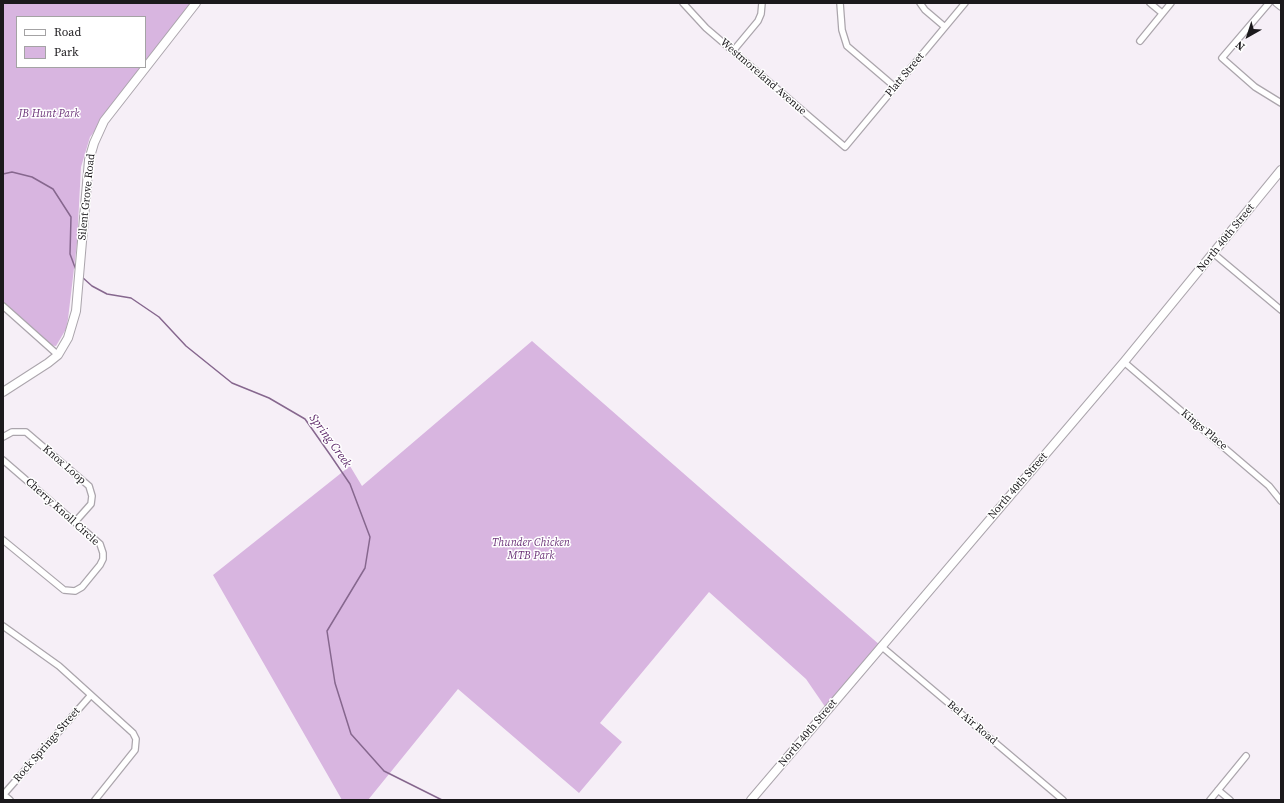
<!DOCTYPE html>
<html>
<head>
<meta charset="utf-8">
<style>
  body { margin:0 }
  #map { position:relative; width:1284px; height:803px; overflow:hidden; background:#f6eff7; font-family:"Source Serif 4",serif }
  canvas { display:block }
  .frame { position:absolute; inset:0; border:4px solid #1b191c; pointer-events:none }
  .legend { position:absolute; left:16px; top:16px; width:130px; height:52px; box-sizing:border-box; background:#fff; border:1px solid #a4a3a4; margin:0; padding:5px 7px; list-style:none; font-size:12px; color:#1b191c }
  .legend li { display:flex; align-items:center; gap:8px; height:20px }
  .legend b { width:20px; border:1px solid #a4a3a4 }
  .north { position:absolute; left:1228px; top:16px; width:40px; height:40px; -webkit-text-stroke:3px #fff; paint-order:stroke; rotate:219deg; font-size:11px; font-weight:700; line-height:16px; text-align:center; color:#1b191c }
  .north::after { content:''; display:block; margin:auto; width:14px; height:18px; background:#1b191c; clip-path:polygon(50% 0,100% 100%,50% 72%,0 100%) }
</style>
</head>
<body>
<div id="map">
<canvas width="1284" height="803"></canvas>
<div class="frame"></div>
<ul class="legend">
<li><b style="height:5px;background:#fff"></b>Road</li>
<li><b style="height:11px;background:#d8b5e0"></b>Park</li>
</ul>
<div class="north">N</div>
</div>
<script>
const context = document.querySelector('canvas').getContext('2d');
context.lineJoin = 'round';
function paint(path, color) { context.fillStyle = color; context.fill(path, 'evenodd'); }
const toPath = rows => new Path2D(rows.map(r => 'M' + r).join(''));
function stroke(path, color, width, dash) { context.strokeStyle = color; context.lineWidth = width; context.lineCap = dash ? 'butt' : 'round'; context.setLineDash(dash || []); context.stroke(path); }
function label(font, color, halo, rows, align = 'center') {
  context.font = font + ' "Source Serif 4",serif'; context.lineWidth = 3; context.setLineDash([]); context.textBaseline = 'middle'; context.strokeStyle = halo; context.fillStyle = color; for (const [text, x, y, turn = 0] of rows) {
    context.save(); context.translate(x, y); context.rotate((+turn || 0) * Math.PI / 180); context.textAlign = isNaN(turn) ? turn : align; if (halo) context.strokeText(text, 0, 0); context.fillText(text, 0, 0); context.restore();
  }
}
paint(toPath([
  [3,3,197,3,90,137,81,167,77,243,68,319,66,329,56,346,49,345,27,327,3,301],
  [17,17,145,17,145,67,17,67],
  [532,341,881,646,828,711,806,679,709,592,600,723,622,742,579,793,458,689,368,800,342,800,213,575,350,466,362,486]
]), '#d8b5e0');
stroke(toPath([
  [3,174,12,172,32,177,53,189,71,217,70,254,76,270],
  [82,277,92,286,107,294,131,298,159,317,186,346,232,383,269,398,305,419,331,456,350,484,370,537,365,568,327,631,335,683,351,734,384,771,442,800]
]), '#86678e', 1.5);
const street = toPath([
  [683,3,706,28,845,147,965,3],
  [840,3,842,30,847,46,895,87],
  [920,3,925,10,945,27],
  [1150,3,1162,13],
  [1269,3,1222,58,1255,87,1281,103],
  [1276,3,1281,7],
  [1140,41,1171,3],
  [733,51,758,21,761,14,762,3],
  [1213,253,1281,310],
  [3,306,58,355],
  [1124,362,1269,486,1281,501],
  [3,437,12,432,26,432,89,486,92,496,91,504,75,522],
  [3,460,100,544,103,553,103,559,100,565,82,587,75,591,64,590,3,540],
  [3,626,59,666,133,733,136,739,135,750,95,800],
  [881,646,1063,800],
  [1218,790,1230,800],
  [3,794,10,800],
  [4,794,91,695],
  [1210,800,1246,756]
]);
const secondary = toPath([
  [3,392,48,363,58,355,68,338,76,311,89,160,94,143,104,121,196,3],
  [751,800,1124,362,1281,170]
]);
stroke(street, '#aba5ac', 8);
stroke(secondary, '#aba5ac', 10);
stroke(street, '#fff', 5.5);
stroke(secondary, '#fff', 8);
label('11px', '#1b191c', '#fff', [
  ["Platt Street",905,75,-50],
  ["Westmoreland Avenue",763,77,41],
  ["Silent Grove Road",87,197,-84],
  ["North 40th Street",1226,238,-51],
  ["Kings Place",1204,430,40],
  ["Knox Loop",64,465,41],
  ["North 40th Street",1018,486,-49],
  ["Cherry Knoll Circle",62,512,42],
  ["Bel Air Road",972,723,40],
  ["North 40th Street",808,733,-50],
  ["Rock Springs Street",47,745,-49]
]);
label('italic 11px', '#6d367a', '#fff', [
  ["JB Hunt Park",49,114],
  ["Thunder Chicken",531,543],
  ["MTB Park",531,556]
]);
label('italic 12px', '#561f63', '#fff', [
  ["Spring Creek",330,441,54]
]);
</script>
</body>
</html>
